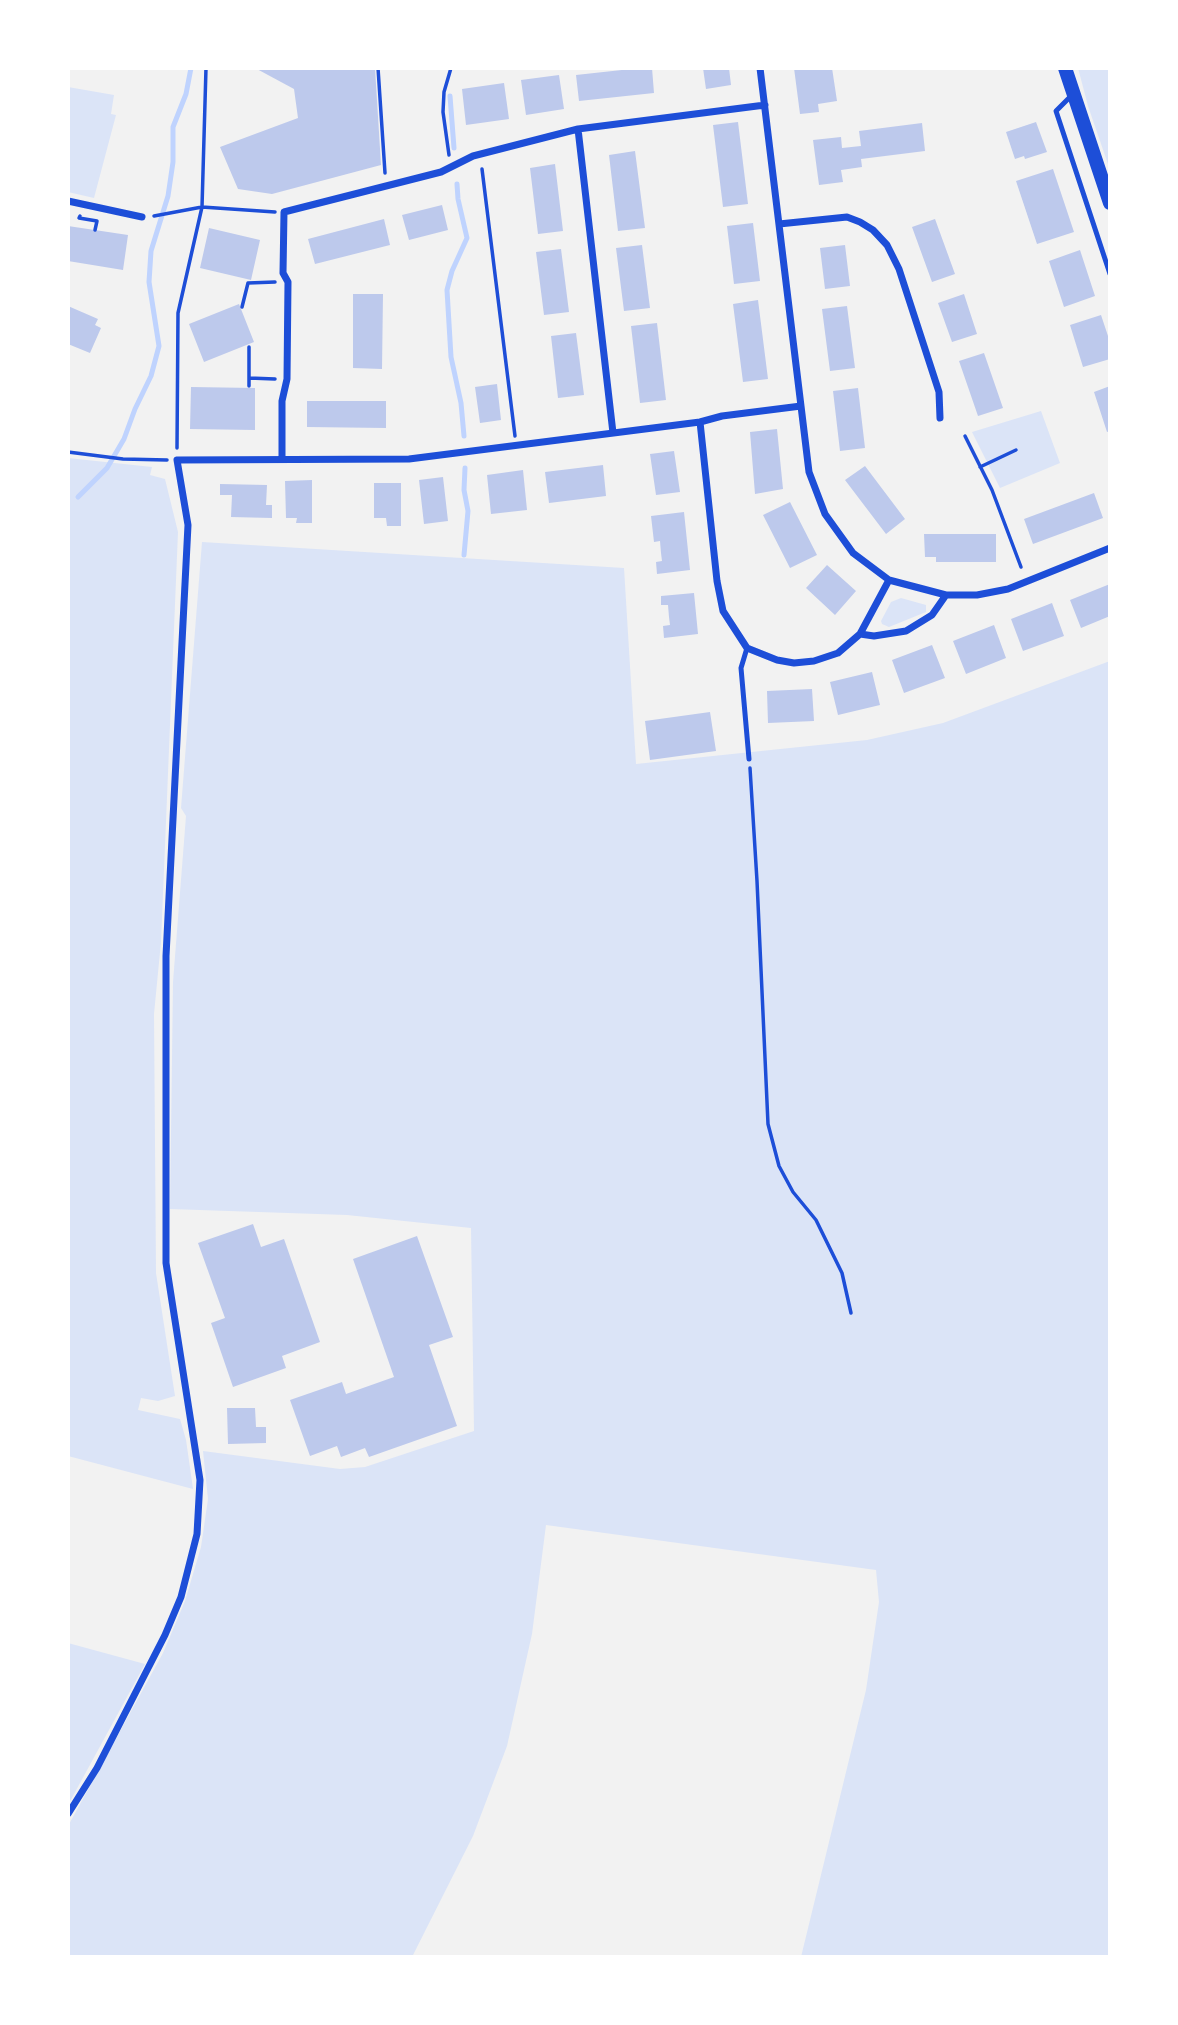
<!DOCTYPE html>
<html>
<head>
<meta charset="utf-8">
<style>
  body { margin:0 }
  #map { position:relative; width:1178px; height:2025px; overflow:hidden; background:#f2f2f2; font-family:Rubik,sans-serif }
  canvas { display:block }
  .frame { position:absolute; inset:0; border:70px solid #fff; pointer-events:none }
</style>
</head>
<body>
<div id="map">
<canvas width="1178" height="2025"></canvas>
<div class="frame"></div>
</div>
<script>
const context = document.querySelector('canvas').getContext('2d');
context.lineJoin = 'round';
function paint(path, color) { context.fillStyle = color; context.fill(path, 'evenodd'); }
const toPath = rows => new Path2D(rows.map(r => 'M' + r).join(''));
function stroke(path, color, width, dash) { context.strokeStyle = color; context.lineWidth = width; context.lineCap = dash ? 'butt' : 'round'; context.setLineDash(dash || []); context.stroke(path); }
paint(toPath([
  [1078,68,1110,68,1110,170,1088,106],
  [68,87,114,95,111,114,116,115,94,198,68,192],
  [1041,411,1060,463,1000,488,972,432],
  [68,458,152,467,150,475,165,479,178,532,161,942,154,1014,156,1273,175,1396,158,1401,141,1398,138,1410,180,1419,186,1440,193,1489,68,1456],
  [202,542,624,568,636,764,867,740,943,723,1110,661,1110,1957,801,1957,866,1690,879,1602,876,1570,546,1525,532,1634,507,1746,473,1836,412,1957,68,1956,68,1826,163,1653,185,1601,201,1547,208,1499,203,1451,340,1469,365,1467,474,1431,471,1228,347,1215,170,1209,173,982,186,816,181,808],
  [901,598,926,605,926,612,889,627,882,624,881,621,891,602],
  [68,1643,145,1664,68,1805]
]), '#dbe4f7');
stroke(toPath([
  [450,96,454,148],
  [457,184,458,199,467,238,452,271,447,290,451,357,461,403,464,436],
  [78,497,107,468,124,439,135,409,151,376,159,346,149,282,151,251,168,196,173,162,173,127,186,94,191,68],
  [464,555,468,511,464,490,465,468]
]), '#bfd3fe', 5);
paint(toPath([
  [255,68,375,68,381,165,272,194,238,189,220,147,298,118,294,89],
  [640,68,652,68,654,93,579,101,576,75],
  [703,68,729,68,731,85,706,89],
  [794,68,832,68,837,101,818,104,819,112,800,114],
  [559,75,564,109,526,115,521,80],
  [504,83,509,119,466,125,462,89],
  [738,122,748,204,723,207,713,125],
  [1036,122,1047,152,1025,159,1024,156,1015,159,1006,132],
  [922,123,925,151,861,159,862,167,841,170,843,182,819,185,813,140,841,137,842,148,861,146,859,131],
  [635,151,645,228,618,231,609,155],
  [555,164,563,231,538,234,530,168],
  [1053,169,1074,232,1037,244,1016,181],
  [442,205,448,230,409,240,402,215],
  [384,219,390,245,315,264,308,239],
  [935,219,955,274,932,282,912,227],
  [753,223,760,281,734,284,727,226],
  [68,226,128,235,123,270,68,261],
  [209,228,260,240,251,280,200,268],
  [642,245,650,308,624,311,616,248],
  [845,245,850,286,825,289,820,248],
  [561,249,569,312,544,315,536,252],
  [1080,250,1095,296,1064,307,1049,261],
  [353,294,383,294,382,369,353,368],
  [964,294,977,334,952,342,938,303],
  [758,300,768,379,743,382,733,304],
  [239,304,254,342,204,362,189,324],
  [68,306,98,319,95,325,101,328,90,353,68,344],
  [847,306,855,368,830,371,822,309],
  [1101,315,1110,342,1110,359,1083,367,1070,325],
  [657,323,666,400,640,403,631,326],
  [576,333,584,395,558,398,551,336],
  [984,353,1003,408,978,416,959,361],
  [497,384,501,420,480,423,475,387],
  [1110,386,1110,431,1107,432,1094,392],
  [191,387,255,388,255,430,190,429],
  [858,388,865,448,840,451,833,391],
  [307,401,386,401,386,428,307,427],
  [777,429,783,489,755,494,750,432],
  [674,451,680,492,656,495,650,454],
  [603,465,606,496,549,503,545,472],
  [865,466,905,519,886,534,845,480],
  [523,470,527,510,491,514,487,475],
  [443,477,448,521,424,524,419,480],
  [312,480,312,523,296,523,297,518,286,518,285,481],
  [374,483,401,483,401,526,387,526,386,518,374,518],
  [220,484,267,485,266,505,272,505,272,518,231,517,232,495,220,495],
  [1094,493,1103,518,1033,544,1024,519],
  [790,502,817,555,790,568,763,515],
  [684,512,690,570,657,574,656,562,662,561,661,553,660,541,654,542,651,516],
  [924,534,996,534,996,562,936,562,936,557,925,557],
  [827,565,856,591,835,615,806,588],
  [1110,584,1110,616,1081,628,1070,600],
  [694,593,698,634,664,638,663,626,670,625,669,617,668,605,661,605,661,596],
  [1052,603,1064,636,1023,651,1011,619],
  [994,625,1006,658,966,674,953,641],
  [932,645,945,678,904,693,892,660],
  [872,672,880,705,838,715,830,682],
  [812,689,814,721,768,723,767,691],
  [710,712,716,751,650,760,645,721],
  [253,1224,261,1247,284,1239,320,1342,282,1356,286,1368,233,1387,211,1323,225,1318,198,1243],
  [417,1236,453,1337,429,1345,457,1426,369,1457,365,1448,341,1457,337,1446,310,1456,290,1400,342,1382,346,1394,394,1377,353,1259],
  [227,1408,255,1408,256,1427,266,1427,266,1443,228,1444]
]), '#bdc9ec');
stroke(toPath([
  [378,68,385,173],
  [449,155,443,112,444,92,451,68],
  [482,169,515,436],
  [80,216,79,218,97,221,95,230],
  [154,216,202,207,275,212],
  [242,307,248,283,275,282],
  [249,378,275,379],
  [249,386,249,347],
  [965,436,992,490,1021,567],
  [177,448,178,313,202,207,206,68],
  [68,452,123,459,167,460],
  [980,467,1016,450],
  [750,768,757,881,768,1124,779,1166,793,1192,816,1220,842,1273,851,1313]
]), '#1d4ed8', 3.5);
stroke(toPath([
  [1071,96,1056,111,1110,274],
  [747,648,741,668,749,759]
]), '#1d4ed8', 5);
stroke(toPath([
  [760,68,809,472,825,514,853,553,889,580,946,595,977,595,1008,589,1110,548],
  [578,129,613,433],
  [68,201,142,217],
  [779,224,847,217,860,222,873,230,887,245,899,269,939,392,940,418],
  [700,422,717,581,723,611,747,648,777,660,794,663,814,661,838,653,860,634,889,580],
  [282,458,282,401,287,379,288,282,283,273,284,212,441,172,473,156,578,129,765,105],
  [860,634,874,636,906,631,932,615,946,595],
  [68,1814,97,1768,165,1635,181,1597,197,1534,200,1480,166,1263,166,956,188,525,177,460,409,459,700,422,722,416,801,406]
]), '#1d4ed8', 7);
stroke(toPath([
  [1065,68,1110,203]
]), '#1d4ed8', 14);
</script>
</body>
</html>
